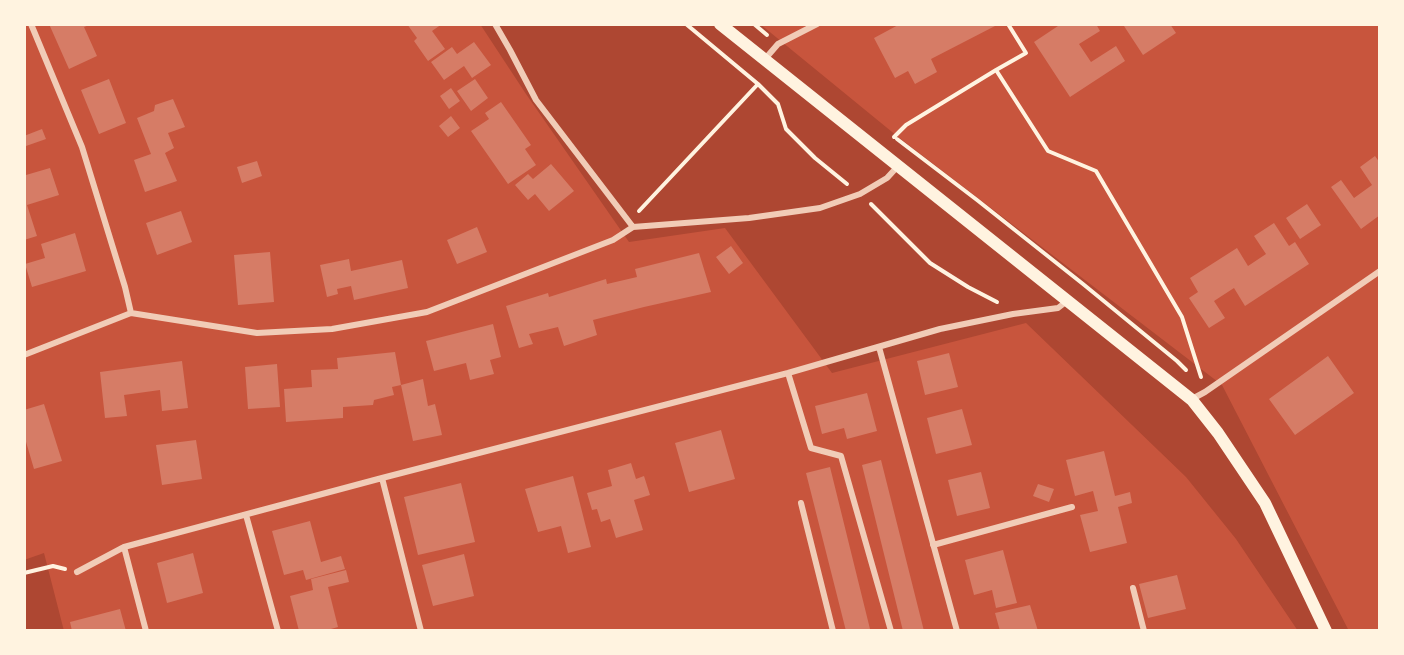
<!DOCTYPE html>
<html>
<head>
<meta charset="utf-8">
<style>
  body { margin:0 }
  #map { position:relative; width:1404px; height:655px; overflow:hidden; background:#c8553d; font-family:Overpass,sans-serif }
  canvas { display:block }
  .frame { position:absolute; inset:0; border:26px solid #fff3e0; pointer-events:none }
</style>
</head>
<body>
<div id="map">
<canvas width="1404" height="655"></canvas>
<div class="frame"></div>
</div>
<script>
const context = document.querySelector('canvas').getContext('2d');
context.lineJoin = 'round';
function paint(path, color) { context.fillStyle = color; context.fill(path, 'evenodd'); }
const toPath = rows => new Path2D(rows.map(r => 'M' + r).join(''));
function stroke(path, color, width, dash) { context.strokeStyle = color; context.lineWidth = width; context.lineCap = dash ? 'butt' : 'round'; context.setLineDash(dash || []); context.stroke(path); }
paint(toPath([
  [480,24,760,24,897,136,1222,385,1349,631,1298,631,1236,539,1186,477,1026,323,832,373,725,228,629,242,526,94],
  [44,553,64,631,24,631,24,560]
]), '#ae4732');
paint(toPath([
  [49,24,92,24,84,27,97,56,69,69],
  [407,24,442,24,432,31,445,49,428,61,414,41,417,38],
  [900,24,994,24,995,26,931,59,937,72,915,84,908,71,895,78,874,38],
  [1061,24,1096,24,1100,31,1079,44,1091,62,1116,46,1125,61,1070,97,1034,42],
  [1127,24,1170,24,1176,33,1143,55,1124,26],
  [474,42,491,65,472,78,464,66,444,80,431,62,452,47,457,54],
  [109,79,126,123,99,134,81,90],
  [475,79,488,98,471,111,457,91],
  [451,88,460,101,449,109,440,96],
  [173,99,185,127,168,133,174,148,165,153,177,181,145,192,134,160,151,154,137,118,154,111,155,105],
  [501,102,531,145,525,149,536,165,508,184,471,131,489,119,485,113],
  [451,116,460,128,448,137,439,126],
  [42,129,46,139,26,146,24,136],
  [1375,156,1380,163,1380,215,1361,229,1331,187,1341,180,1354,198,1372,185,1360,167],
  [257,161,262,176,242,183,237,167],
  [551,164,574,191,549,211,535,194,528,200,515,185,528,174,533,179],
  [50,168,59,195,27,205,37,236,24,240,24,170,26,175],
  [1307,204,1321,225,1300,239,1286,218],
  [181,211,192,242,157,255,146,223],
  [1274,223,1289,246,1295,242,1309,264,1245,306,1234,288,1214,301,1225,318,1209,328,1189,298,1198,292,1190,278,1237,248,1248,266,1266,254,1254,236],
  [477,227,487,252,457,264,447,240],
  [75,233,86,271,32,287,25,264,45,258,41,244],
  [731,246,743,263,729,274,716,257],
  [270,252,274,302,238,305,234,255],
  [699,253,711,292,644,307,593,320,597,335,564,346,558,327,529,334,533,344,519,348,506,306,548,293,549,297,606,279,607,284,637,277,635,269],
  [349,259,351,271,402,260,408,288,354,300,351,286,337,289,338,294,327,297,320,265],
  [493,324,501,357,490,360,494,374,470,380,466,363,434,371,426,341],
  [395,352,401,385,392,387,394,395,374,400,373,405,343,407,343,418,286,422,284,389,312,387,311,370,338,369,337,358],
  [949,353,958,387,925,395,917,361],
  [1328,356,1354,393,1295,435,1269,399],
  [182,361,188,408,162,411,160,390,124,395,127,416,105,418,100,372],
  [277,364,280,407,248,409,245,367],
  [423,379,428,406,435,404,442,435,413,441,401,385],
  [867,393,877,431,847,439,844,428,822,434,815,406],
  [44,404,62,461,34,469,24,435,24,410],
  [962,409,972,445,936,454,927,418],
  [721,430,735,479,689,492,675,443],
  [196,440,202,479,162,485,156,445],
  [1104,451,1115,496,1130,492,1132,503,1118,507,1127,543,1090,552,1080,515,1098,511,1093,491,1075,496,1066,460],
  [881,460,924,631,903,631,862,465],
  [631,463,636,479,644,476,650,495,634,500,643,530,616,538,610,519,601,522,597,509,592,510,587,493,612,486,608,470],
  [830,467,870,629,863,631,846,631,806,473],
  [981,472,990,508,957,516,948,480],
  [573,476,591,547,568,553,561,526,538,532,525,489],
  [461,483,475,542,418,555,404,497],
  [1038,484,1054,489,1049,502,1033,496],
  [310,521,321,562,341,556,345,569,306,580,303,570,284,575,272,531],
  [1003,550,1017,603,996,608,992,590,974,595,965,560],
  [193,553,203,593,167,603,157,563],
  [464,554,474,596,433,606,422,565],
  [346,570,349,582,328,587,338,627,324,631,299,631,290,596,313,590,311,579],
  [1177,575,1186,609,1148,618,1139,584],
  [1030,605,1038,631,1000,631,995,613],
  [120,609,126,631,72,631,70,622]
]), '#d67c66');
stroke(toPath([
  [686,24,758,84,778,104,786,129,815,158,847,184],
  [754,24,767,35],
  [996,70,1026,53,1008,24],
  [894,137,906,125,996,70,1048,151,1096,171,1182,317,1201,377],
  [897,139,977,200,1083,284,1177,361,1186,370],
  [871,204,930,263,968,287,997,302],
  [639,211,758,84],
  [24,573,53,566,65,569]
]), '#fff3e0', 4);
stroke(toPath([
  [31,24,82,147,125,287,131,313],
  [495,24,510,50,536,100,633,227],
  [765,59,778,44,817,24],
  [879,347,957,631],
  [24,355,131,313,257,333,332,329,427,312,613,240,633,227,749,218,820,208,860,194,887,178,898,166],
  [788,373,811,448,841,456,891,631],
  [1192,399,1205,392,1380,271],
  [382,478,421,631],
  [801,503,833,631],
  [246,515,278,631],
  [933,545,1072,507],
  [124,547,146,631],
  [77,572,124,547,382,478,788,373,940,329,1013,314,1058,308,1067,301],
  [1133,588,1144,631]
]), '#f1ccb7', 6);
stroke(toPath([
  [720,24,1192,400,1218,433,1265,503,1326,631]
]), '#fff3e0', 12);
</script>
</body>
</html>
